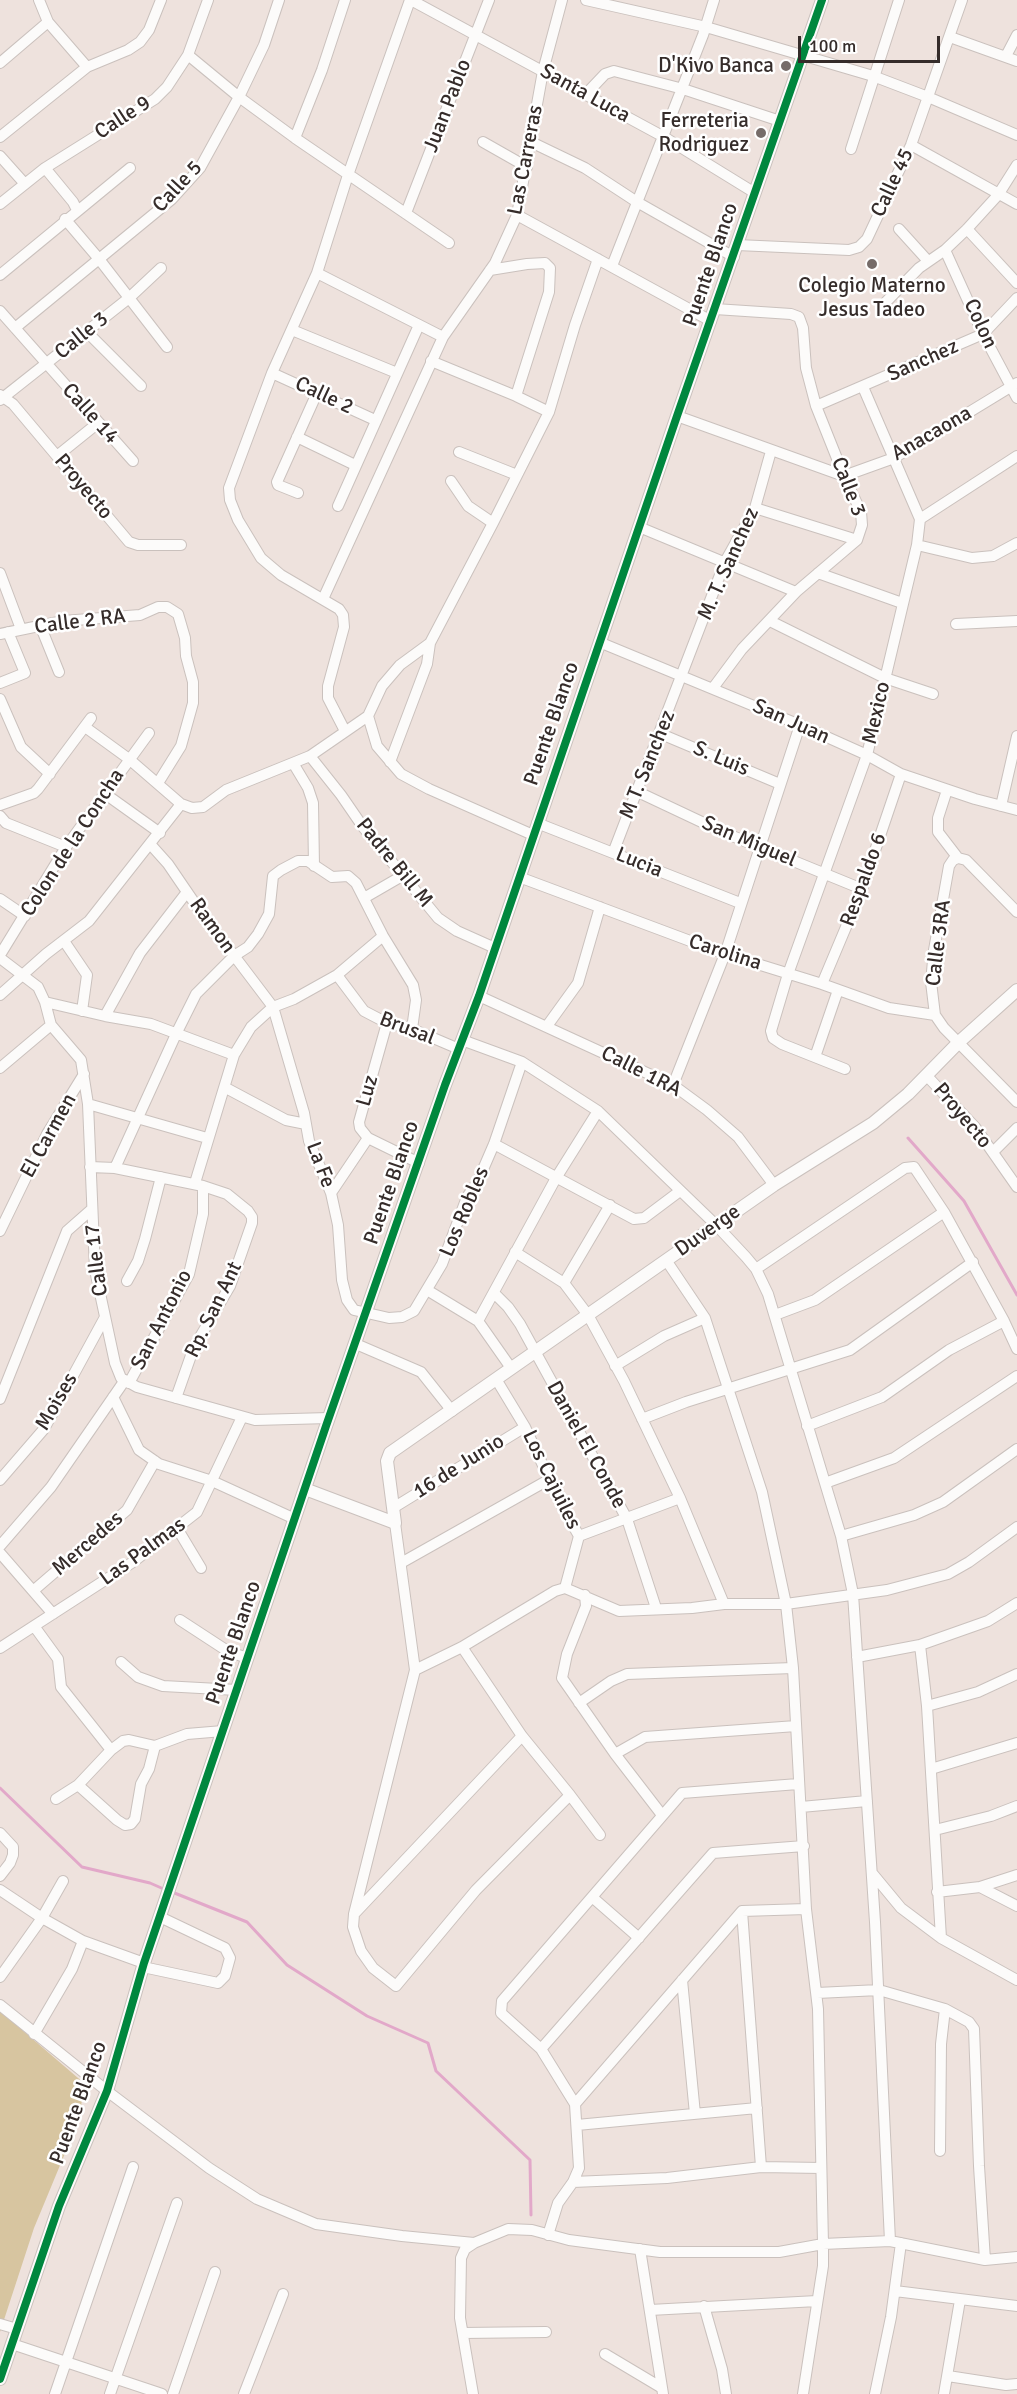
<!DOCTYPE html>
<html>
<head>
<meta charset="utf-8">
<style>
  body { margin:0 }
  #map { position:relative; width:1017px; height:2394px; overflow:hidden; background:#eee2dd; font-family:Signika,sans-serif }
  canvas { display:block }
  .scale { position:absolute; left:798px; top:36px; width:142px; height:27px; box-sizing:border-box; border:3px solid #352c2a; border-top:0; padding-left:8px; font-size:18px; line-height:21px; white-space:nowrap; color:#352c2a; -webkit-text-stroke:4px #fff; paint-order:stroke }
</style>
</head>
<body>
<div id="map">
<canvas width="1017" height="2394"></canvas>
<div class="scale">100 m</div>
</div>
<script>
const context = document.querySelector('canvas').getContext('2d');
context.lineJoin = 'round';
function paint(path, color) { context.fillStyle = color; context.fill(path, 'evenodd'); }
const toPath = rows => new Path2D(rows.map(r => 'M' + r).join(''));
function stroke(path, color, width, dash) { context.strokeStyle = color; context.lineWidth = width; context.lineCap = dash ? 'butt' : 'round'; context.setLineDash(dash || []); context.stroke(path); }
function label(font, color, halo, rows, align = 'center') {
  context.font = font + ' Signika,sans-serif'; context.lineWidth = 5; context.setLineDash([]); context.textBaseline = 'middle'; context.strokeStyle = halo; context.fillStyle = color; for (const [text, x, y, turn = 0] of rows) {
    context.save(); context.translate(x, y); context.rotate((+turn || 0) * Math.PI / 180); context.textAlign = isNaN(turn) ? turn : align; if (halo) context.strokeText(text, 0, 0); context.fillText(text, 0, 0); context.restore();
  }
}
paint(toPath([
  [0,2011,85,2084,78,2122,34,2228,0,2332]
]), '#d7c5a0');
stroke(toPath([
  [908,1138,964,1201,1017,1295],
  [0,1788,82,1867,150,1883,166,1890],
  [172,1892,247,1922,287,1965,367,2016,428,2043,436,2071,530,2160,531,2215]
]), '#e2a8c9', 3);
const minor = toPath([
  [39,0,48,22,87,67],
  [411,0,664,137,755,193],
  [586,0,706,27,873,76,928,97,1017,135],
  [950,37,1017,61],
  [188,55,239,97,295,138,449,243],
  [1006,56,1017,35],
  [0,63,48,22],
  [586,94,605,74,614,71,683,89,780,121],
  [0,137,87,67,128,50,140,42,149,30,161,0],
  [295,138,322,70,345,0],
  [483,142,527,167],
  [531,142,585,168,637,202,734,257],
  [911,145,1017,204],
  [851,149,899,0],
  [0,156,25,184],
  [45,168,73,202,77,210],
  [0,204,45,168,155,99,167,87,188,55,208,0],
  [406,213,489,0],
  [517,215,711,321],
  [65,219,99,259,167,347],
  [899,229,928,261],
  [967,229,1017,283],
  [737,245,849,250,859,247,867,239,911,145,962,0],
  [945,250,983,334,1017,398],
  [612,266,703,35,714,0],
  [490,270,527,264,545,263,550,268,549,292,516,396],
  [317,273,443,337],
  [0,275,130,168],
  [883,305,919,268,945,250,967,229,998,195,1017,165],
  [0,311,133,461],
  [15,328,172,199,200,168,239,97,264,45,279,0],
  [292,330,397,373],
  [87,332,141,386],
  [431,361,516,396,549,412],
  [272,373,375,420],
  [0,395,13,404,129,542,138,545,181,545],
  [0,400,129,298,161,268],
  [816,406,983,334,1017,298],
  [677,416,844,476,894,458,1017,383],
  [297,437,355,465],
  [459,452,517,475],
  [57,456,98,423],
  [451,481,468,506,493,523],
  [298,493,278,485,277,482,317,393],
  [338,506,419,325],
  [755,508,857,540],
  [920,519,1017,456],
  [639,527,796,592],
  [917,545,972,558,993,556,1017,543],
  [0,573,21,629],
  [818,573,902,603],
  [323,599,443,337,495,263,517,215,543,71,562,0],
  [770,621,885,678,933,694],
  [956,624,1017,621],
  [40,625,59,672],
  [0,634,63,621,140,615,158,607,167,607,178,614,185,638,186,656,193,682,193,703,181,746,158,783],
  [599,642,800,725,867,755,901,774,975,799,1017,810],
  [0,683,25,673,8,632],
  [713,688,742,649,796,592,857,540,862,525,861,512,844,476,816,406,806,368,803,328,799,317,791,314,715,309],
  [0,699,21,747,50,774],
  [368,716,377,746,401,774,429,789,533,835],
  [85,727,129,759,181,804,192,808,203,807,226,790,310,756,368,716,382,686,400,665,430,643,493,523,549,412,575,325,598,259],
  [345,731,328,698,328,686,344,627,343,615,339,609,281,575,261,558,238,520,230,500,229,488,272,373,317,273,348,175,410,0],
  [661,734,780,784],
  [310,756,341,795,363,827,438,918,457,931,495,948],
  [390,762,427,664,430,643],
  [293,763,308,788,313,803,314,866],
  [947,790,938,818,938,832,958,858],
  [638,792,725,833,862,889],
  [104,793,160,833],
  [0,805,34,793,38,789,91,718],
  [1001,806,1017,736],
  [0,816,6,823,66,847],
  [537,823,740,903],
  [151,845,168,864,198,908,273,1007,304,1113,309,1141,331,1193,338,1225,342,1280,347,1300,354,1310,389,1318,402,1317,414,1311,442,1264,467,1197,478,1181,494,1144,522,1062],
  [613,853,725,562,755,508,771,451],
  [519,877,725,954,822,984,889,1008,935,1015],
  [364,898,402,876],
  [0,899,25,916],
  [1017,912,966,860,958,858,953,860,949,866,934,950,931,982,935,1015,944,1028,1017,1102],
  [64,941,87,975,82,1011],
  [0,955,66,847,149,733],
  [0,958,38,987,45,1002,51,1025,81,1060,88,1104,95,1270,115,1363,121,1378,137,1387,255,1420,329,1418],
  [337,975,364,1011,387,1023,412,1029,459,1049],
  [822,984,862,889,901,774],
  [0,995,46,954,89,921,181,804],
  [479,996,673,1085,707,1110,738,1137,774,1185],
  [45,1002,105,1016,151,1024,234,1055],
  [105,1016,140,953,187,892],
  [387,1023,359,1122,360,1128,368,1138,419,1163],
  [547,1026,578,983,600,907],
  [462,1040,522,1062,598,1111,717,1226,746,1257,756,1269,768,1294,841,1536,853,1594,875,1922,890,2241],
  [815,1057,838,990],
  [0,1068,51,1025],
  [845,1069,782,1044,773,1038,771,1031,788,974,867,755,917,545,920,519,863,387],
  [926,1075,975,1127,1017,1187],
  [673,1085,725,954,800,725],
  [226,1088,286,1120,306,1124],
  [88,1104,207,1138],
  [494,1144,634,1219,644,1218,680,1191],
  [993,1152,1017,1128],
  [90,1167,115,1168,203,1186,227,1194,248,1211,252,1217,252,1223,230,1286,194,1347,176,1398],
  [115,1168,177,1032,196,994,234,956,248,947,258,934,269,914,273,876,281,870,298,861,308,861,332,877,348,876,356,883,383,936,413,985,416,1000,412,1029],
  [195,1183,234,1055,251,1027,273,1007,294,999,337,975,383,936],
  [331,1193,368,1138],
  [0,1231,47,1134,84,1074],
  [515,1252,564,1283,588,1315,624,1381,680,1498,724,1604],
  [666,1260,705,1318,762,1492,786,1604,793,1668,806,1909,818,2009,823,2244,823,2266,803,2394],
  [756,1269,905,1168,914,1167,944,1212,1004,1321],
  [127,1281,138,1261,145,1239,161,1177],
  [564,1283,610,1205],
  [427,1290,478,1321,511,1368],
  [494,1293,508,1307,520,1324,627,1519,656,1608],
  [775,1315,815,1300,944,1212],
  [478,1321,556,1178,598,1111],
  [356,1344,421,1372,452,1411],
  [615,1366,664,1336,705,1318],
  [496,1379,525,1427,562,1506,579,1536,565,1588],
  [129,1383,189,1274,203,1214,203,1186],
  [113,1397,139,1450,159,1464,212,1481,295,1519],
  [0,1399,67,1231,92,1209],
  [642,1419,686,1402,850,1350,973,1262],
  [807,1426,882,1397,949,1350,1004,1321,1017,1349],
  [0,1480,44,1429,105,1317],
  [825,1483,894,1458,1017,1376],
  [393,1508,525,1427],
  [395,1523,415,1670,354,1914,353,1927,361,1951,373,1968,396,1986,476,1890,570,1795,522,1736,462,1647],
  [177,1528,201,1568],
  [579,1536,680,1498],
  [841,1536,914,1515,943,1502,1017,1449],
  [0,1546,51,1487,125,1380],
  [0,1553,53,1614],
  [401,1563,550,1479],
  [33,1591,127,1510,155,1461],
  [585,1595,586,1606,567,1654,562,1678,615,1754,662,1815],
  [180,1620,229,1652,248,1658],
  [34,1626,58,1659,61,1687,111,1750],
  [920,1645,927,1706,941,1938],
  [0,1648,133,1562,197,1512,242,1417],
  [857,1657,920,1645,988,1621,1017,1603],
  [121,1662,138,1677,163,1686,237,1690],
  [415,1670,462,1647,555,1591,565,1588,619,1611,692,1608,724,1604,786,1604,887,1590,948,1574,969,1562,1017,1527],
  [579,1703,611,1681,627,1674,793,1668],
  [927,1706,978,1692,1017,1674],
  [615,1754,645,1737,796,1726],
  [931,1769,1017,1743],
  [78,1785,117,1820,125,1825,131,1824,135,1819,141,1784,149,1769,155,1746],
  [570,1795,600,1835],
  [56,1799,78,1785,111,1750,123,1741,129,1740,155,1746,187,1734,223,1731],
  [801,1807,867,1801],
  [935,1830,991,1816,1017,1806],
  [0,1833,13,1847,13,1855,10,1863,0,1876],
  [872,1873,901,1908,941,1938,1017,1980],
  [980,1887,1017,1906],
  [0,1890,42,1918,83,1941,144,1963],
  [937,1892,980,1887,1017,1875],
  [592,1897,639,1938],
  [742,1911,761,2167],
  [356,1912,522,1736],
  [143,1967,218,1983,225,1976,230,1958,225,1948,160,1917],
  [0,1977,42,1918,63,1881],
  [682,1980,695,2114],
  [817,1993,879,1990,945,2009,969,2022,974,2029,979,2166,985,2260],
  [0,2005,107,2091,209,2168,257,2199,316,2224,402,2236,474,2243,508,2229,532,2230,569,2240,660,2252,779,2252,823,2244,890,2241,985,2260,1017,2257],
  [34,2034,72,1969,83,1941],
  [541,2049,713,1853,804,1846],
  [575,2104,742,1911,806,1909],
  [577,2125,757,2108],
  [940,2151,941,2044,945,2009],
  [573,2182,667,2178,761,2167,821,2168],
  [548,2235,558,2203,573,2182,579,2168,575,2104,541,2049,501,2013,502,2001,682,1793,798,1784],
  [640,2249,663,2394],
  [895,2291,1017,2306],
  [704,2306,722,2369,726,2394],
  [650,2310,817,2301],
  [0,2324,17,2329],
  [463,2333,546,2332],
  [12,2344,162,2394],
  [605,2354,662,2388],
  [948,2376,1006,2385,1017,2384],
  [55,2394,133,2167],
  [110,2394,177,2203],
  [173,2394,215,2272],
  [244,2394,283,2294],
  [473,2394,460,2318,461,2258,465,2249,474,2243],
  [875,2394,891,2317,901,2243],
  [944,2394,960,2300]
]);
const tertiary = toPath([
  [305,1489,395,1523,387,1461,390,1453,774,1185,873,1123,908,1094,959,1042,1017,990],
  [0,2379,59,2206,107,2091,144,1963,326,1426,445,1085,479,996,677,416,822,0]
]);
stroke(minor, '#cac1bd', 12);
stroke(tertiary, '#cac1bd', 14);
stroke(minor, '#fcfbfa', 10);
stroke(tertiary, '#fcfbfa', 12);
stroke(toPath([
  [0,2379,59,2206,107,2091,144,1963,326,1426,445,1085,479,996,677,416,822,0]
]), '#00873e', 8);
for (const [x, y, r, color] of [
  [786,66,6,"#766c69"],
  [761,133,6,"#766c69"],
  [872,264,6,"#766c69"]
]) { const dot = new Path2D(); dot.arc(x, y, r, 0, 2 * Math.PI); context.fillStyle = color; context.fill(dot); stroke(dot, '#fff', 2); }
label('21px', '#352c2a', '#fff', [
  ["D'Kivo Banca",774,66],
  ["Ferreteria",749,121],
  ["Rodriguez",749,145],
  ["Colegio Materno",872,286,"center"],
  ["Jesus Tadeo",872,310,"center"]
], 'right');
label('21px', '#352c2a', '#fff', [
  ["Santa Luca",585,94,29],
  ["Juan Pablo",448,106,-69],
  ["Calle 9",123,118,-33],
  ["Las Carreras",526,160,-79],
  ["Calle 45",893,183,-65],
  ["Calle 5",178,187,-47],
  ["Puente Blanco",711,265,-71],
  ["Colon",980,324,65],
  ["Calle 3",82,336,-39],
  ["Sanchez",923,361,-24],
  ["Calle 2",324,396,25],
  ["Calle 14",90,414,48],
  ["Anacaona",932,434,-30],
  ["Proyecto",83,487,50],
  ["Calle 3",848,487,69],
  ["M. T. Sanchez",729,564,-66],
  ["Calle 2 RA",80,622,-7],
  ["Mexico",877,713,-77],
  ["San Juan",791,722,24],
  ["Puente Blanco",552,724,-71],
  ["S. Luis",721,759,23],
  ["M T. Sanchez",648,765,-68],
  ["San Miguel",749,842,23],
  ["Colon de la Concha",73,843,-57],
  ["Padre Bill M",394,863,51],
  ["Lucia",639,863,22],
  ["Respaldo 6",864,880,-70],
  ["Ramon",212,926,54],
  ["Calle 3RA",939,943,-83],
  ["Carolina",725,953,18],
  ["Brusal",407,1029,21],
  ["Calle 1RA",641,1072,27],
  ["Luz",368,1091,-74],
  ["Proyecto",962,1116,50],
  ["El Carmen",49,1136,-61],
  ["La Fe",320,1165,69],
  ["Puente Blanco",392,1183,-71],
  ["Los Robles",465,1212,-67],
  ["Duverge",708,1231,-35],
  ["Calle 17",97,1260,-97],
  ["Rp. San Ant",214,1310,-64],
  ["San Antonio",162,1320,-63],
  ["Moises",57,1402,-60],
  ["Daniel El Conde",586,1445,61],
  ["16 de Junio",459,1467,-32],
  ["Los Cajuiles",551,1480,64],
  ["Mercedes",88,1544,-41],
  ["Las Palmas",143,1552,-36],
  ["Puente Blanco",234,1643,-71],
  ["Puente Blanco",79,2103,-70]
]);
</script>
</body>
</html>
